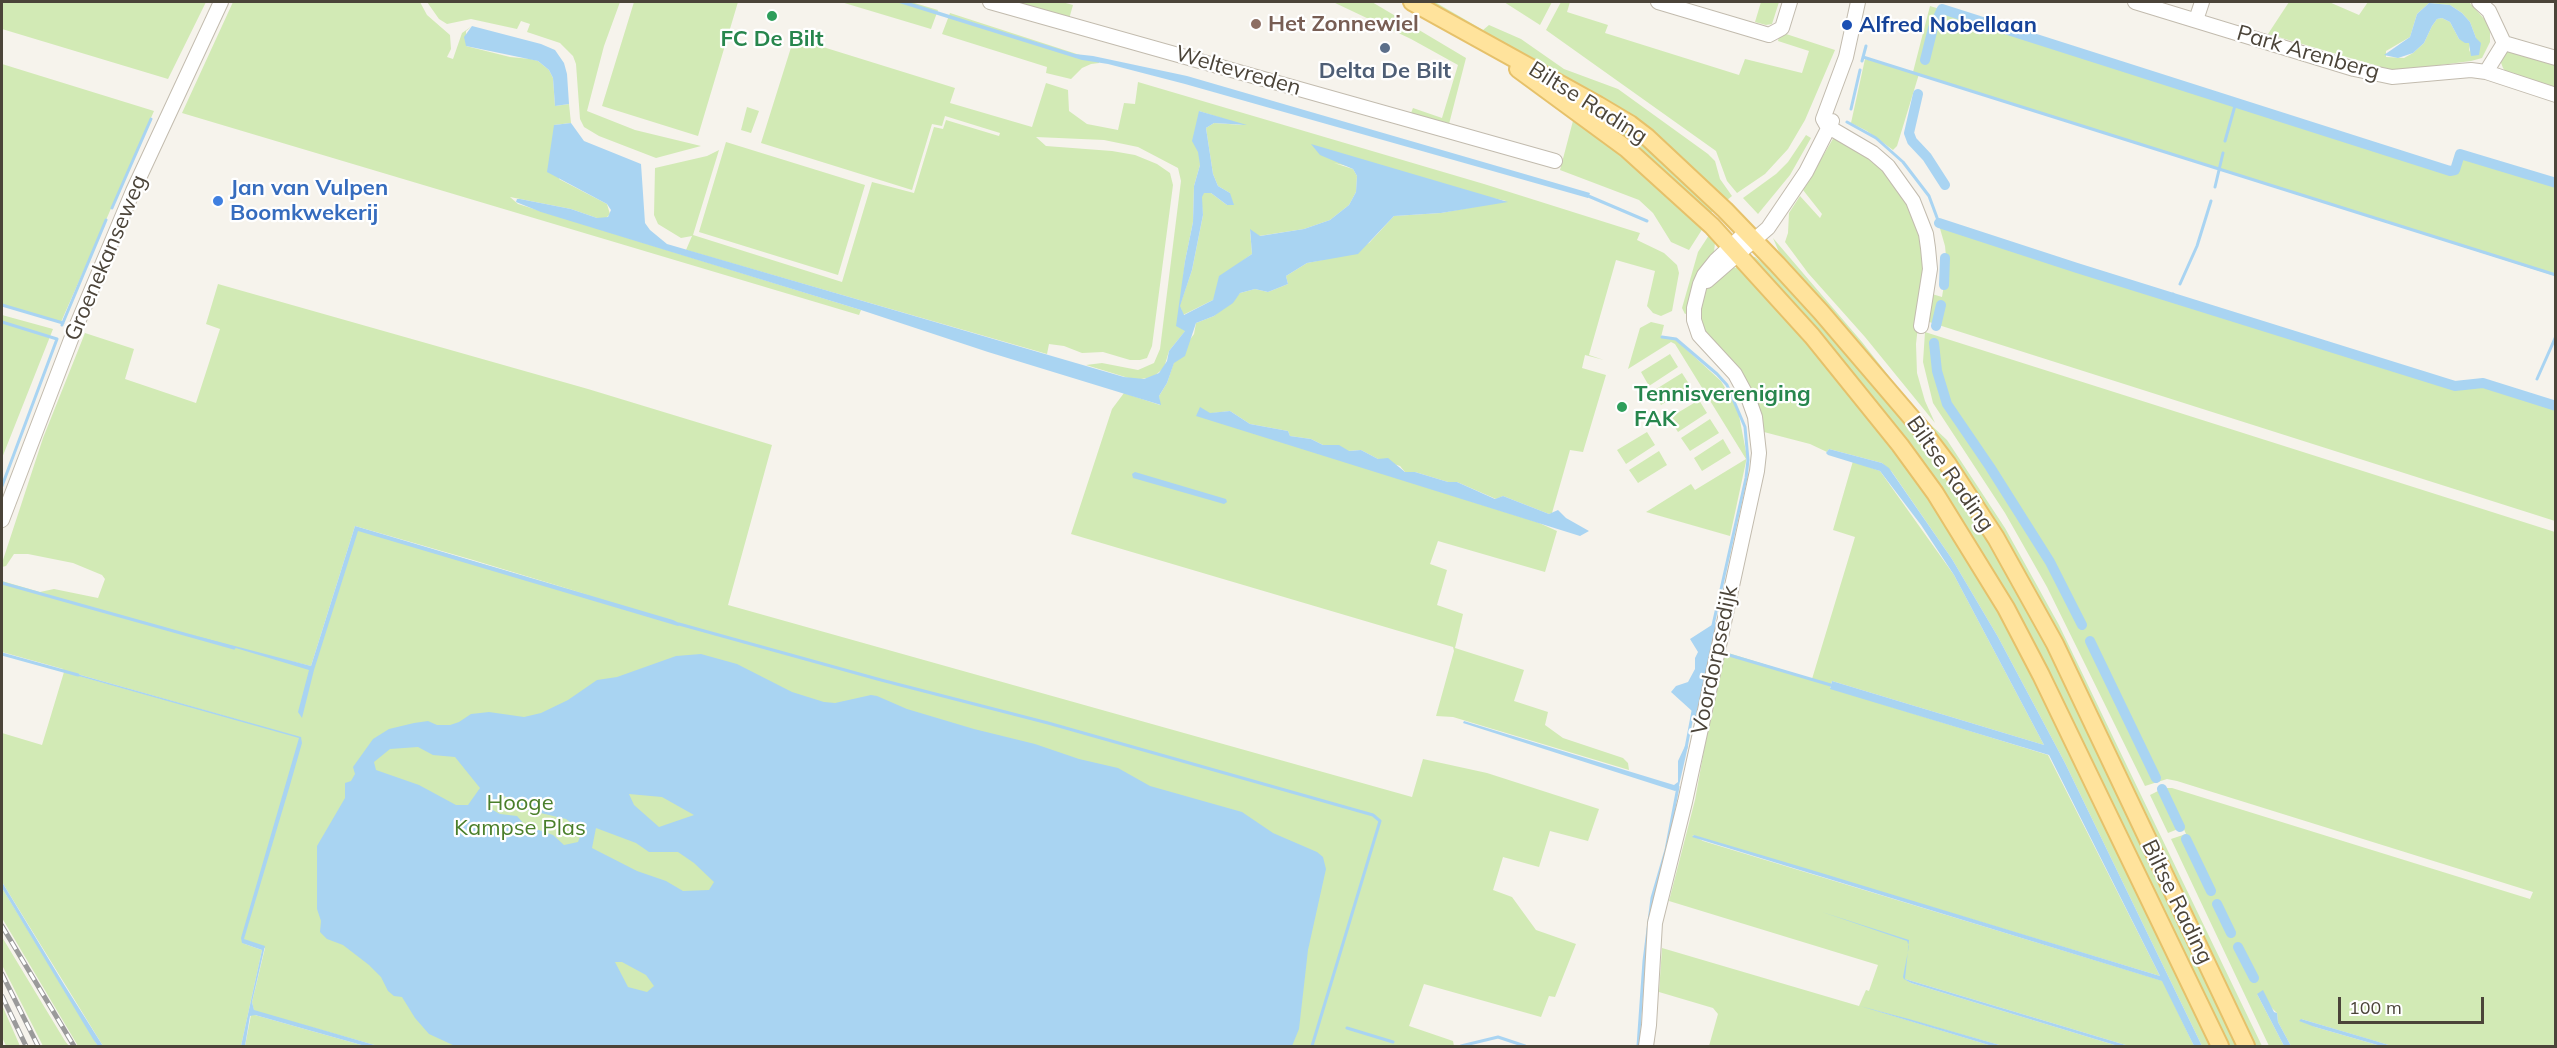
<!DOCTYPE html>
<html>
<head>
<meta charset="utf-8">
<style>
  body { margin:0 }
  #map { position:relative; width:2557px; height:1048px; overflow:hidden; background:#f6f3ec; font-family:Mulish,sans-serif }
  canvas { display:block }
  .frame { position:absolute; inset:0; border:3px solid #4b4439; pointer-events:none }
  .scale { position:absolute; left:2338px; top:997px; width:146px; height:27px; box-sizing:border-box; border:3px solid #4b4439; border-top:0; padding-left:8px; font-size:18px; line-height:21px; white-space:nowrap; color:#4b4439; -webkit-text-stroke:4px #fff; paint-order:stroke }
</style>
</head>
<body>
<div id="map">
<canvas width="2557" height="1048"></canvas>
<div class="frame"></div>
<div class="scale">100 m</div>
</div>
<script>
const context = document.querySelector('canvas').getContext('2d');
context.lineJoin = 'round';
function paint(path, color) { context.fillStyle = color; context.fill(path, 'evenodd'); }
const toPath = rows => new Path2D(rows.map(r => 'M' + r).join(''));
function stroke(path, color, width, dash) { context.strokeStyle = color; context.lineWidth = width; context.lineCap = dash ? 'butt' : 'round'; context.setLineDash(dash || []); context.stroke(path); }
function label(font, color, halo, rows, align = 'center') {
  context.font = font + ' Mulish,sans-serif'; context.lineWidth = 4.5; context.setLineDash([]); context.textBaseline = 'middle'; context.strokeStyle = halo; context.fillStyle = color; for (const [text, x, y, turn = 0] of rows) {
    context.save(); context.translate(x, y); context.rotate((+turn || 0) * Math.PI / 180); context.textAlign = isNaN(turn) ? turn : align; if (halo) context.strokeText(text, 0, 0); context.fillText(text, 0, 0); context.restore();
  }
}
paint(toPath([
  [2,2,206,2,168,79,2,29],
  [233,2,420,2,427,15,450,35,451,49,447,57,453,59,462,33,472,26,466,31,466,46,510,57,531,59,538,61,549,70,553,78,555,106,569,104,571,123,554,125,559,179,607,204,610,214,605,219,597,218,571,209,510,197,518,204,861,310,859,315,182,113],
  [427,2,620,2,604,46,587,111,635,130,701,146,656,158,599,136,584,127,580,119,576,64,573,56,560,43,527,32,530,24,521,21,517,29,471,19,447,24,439,19],
  [634,2,738,2,698,136,602,106],
  [841,2,911,2,938,10,931,29],
  [1013,2,1062,2,1073,5,1069,19],
  [1333,2,1372,2,1466,58,1448,128,1409,118,1413,108,1442,118,1458,65,1411,39],
  [1424,2,1435,2,1483,30,1489,25,1521,39,1564,69,1618,89,1708,154,1715,161,1720,179,1732,196,1726,201,1651,135],
  [1504,2,1552,2,1540,25],
  [1561,2,1570,2,1567,12,1608,25,1605,33,1739,75,1745,59,1802,73,1809,51,1778,41,1780,32,1835,50,1805,120,1788,149,1765,174,1737,193,1727,181,1716,151,1546,30],
  [1761,2,1779,2,1772,24,1766,25,1755,22],
  [2289,2,2329,2,2359,15,2368,2,2469,2,2487,22,2490,32,2490,42,2482,58,2471,61,2395,71,2268,34],
  [2429,3,2450,5,2462,13,2470,22,2476,38,2469,52,2470,43,2459,39,2450,22,2442,18,2437,19,2432,26,2424,43,2413,53,2404,58,2386,57,2386,51,2410,37,2417,14],
  [1930,6,2453,168,2462,157,2555,187,2555,276,1919,74,1897,146,1893,150,1867,131,1851,123,1865,59,1913,72],
  [950,13,1083,56,1099,58,1099,63,1091,64,1082,68,1071,79,1046,73,1047,67,942,34],
  [794,38,955,88,950,103,1032,127,1046,83,1068,90,1069,111,1087,124,1118,130,1124,103,1135,104,1138,82,1484,184,1630,230,1640,233,1637,240,1664,253,1677,265,1679,273,1672,311,1661,316,1653,313,1647,306,1655,271,1616,260,1589,355,1604,360,1585,355,1582,368,1606,375,1583,452,1570,450,1552,513,1549,514,1503,496,1496,499,1457,482,1448,482,1415,472,1405,472,1400,466,1378,459,1361,450,1348,451,1331,445,1323,445,1311,439,1290,436,1288,431,1250,424,1230,411,1196,415,1537,522,1557,531,1545,572,1438,541,1430,564,1447,570,1437,605,1463,614,1455,648,1524,670,1514,701,1548,712,1545,725,1563,738,1623,758,1628,763,1629,770,1453,717,1436,716,1454,651,1453,647,1071,534,1112,409,1124,393,1160,405,1159,396,1167,383,1174,362,1194,334,1196,323,1214,316,1240,293,1255,289,1268,292,1288,284,1286,276,1307,263,1322,260,1369,243,1394,216,1441,213,1506,201,1334,163,1353,169,1357,176,1356,192,1349,205,1330,220,1304,229,1259,236,1250,230,1252,254,1241,262,1213,300,1183,315,1181,308,1186,330,1169,351,1164,368,1153,377,1135,380,1086,365,1102,363,1138,370,1154,363,1160,349,1181,181,1178,168,1138,147,1104,140,1036,137,1046,146,1112,151,1135,155,1157,164,1170,173,1173,185,1152,346,1147,358,1140,360,1130,360,1103,352,1082,353,1064,346,1049,344,1047,354,686,250,692,236,681,238,658,224,654,215,655,168,707,156,719,150,693,235,842,282,872,182,914,193,934,127,943,129,946,120,999,136,1000,133,945,116,942,126,932,124,912,190,761,143],
  [1199,111,1243,125,1214,123,1206,128,1213,174,1218,186,1230,193,1227,205,1211,193,1203,193,1201,197,1203,215,1192,270,1181,302,1185,261,1193,222,1194,186,1200,165],
  [2509,50,2555,61,2555,90,2508,75,2503,68,2500,60,2505,52],
  [2,64,154,111,61,322,2,306],
  [1529,69,1626,125,1717,206,1710,214,1649,157,1622,140],
  [747,107,759,111,751,133,741,130],
  [1574,117,1630,157,1703,228,1689,250,1671,242,1653,213,1639,200,1560,170],
  [1806,135,1811,138,1790,175,1758,214,1743,198,1776,174,1788,162],
  [1834,137,1885,167,1909,202,1926,254,1916,344,1917,373,1925,401,1935,423,1865,337,1808,273,1785,242,1788,233,1789,213,1800,196,1820,218,1822,214,1803,190],
  [726,142,865,185,838,275,699,232],
  [1939,225,2410,372,2448,382,2493,386,2555,405,2555,521,1926,321,1932,294,1942,297,1947,266,1945,246],
  [1711,232,1715,242,1714,253,1690,312,1685,314,1682,308,1698,252],
  [1773,238,1862,342,1917,412,1947,440,2005,528,2059,625,2262,1046,2252,1046,2071,670,1894,392,1887,376,1779,252],
  [1749,256,1755,257,1770,269,1824,329,1857,360,1961,490,2044,639,2239,1046,2227,1046,2013,608],
  [1740,267,1747,270,1907,463,1994,597,2214,1046,2202,1046,2065,763,1998,637,1952,559,1892,472,1882,463,1829,449,1827,452,1810,444,1760,431,1759,423,1704,333,1698,313,1702,291,1709,282,1728,269],
  [218,284,588,389,772,445,728,605,1412,797,1423,759,1487,773,1599,809,1588,841,1550,831,1539,867,1503,857,1493,890,1512,897,1536,930,1576,944,1555,997,1549,996,1541,1017,1424,984,1409,1026,1453,1041,1454,1046,378,1046,254,1011,252,1002,265,948,242,943,262,950,241,1046,103,1046,2,882,2,733,42,745,64,672,63,669,2,652,2,581,40,592,54,589,98,598,105,579,102,575,73,563,28,554,14,554,6,566,2,567,2,563,43,438,85,333,134,349,125,379,196,403,220,329,206,324],
  [355,526,473,560,592,596,356,527,313,669,273,657,311,666],
  [77,674,186,705,267,728,76,675],
  [2,315,53,329,2,458],
  [1651,322,1664,325,1661,337,1675,339,1721,381,1738,410,1747,457,1730,536,1646,512,1691,484,1695,490,1746,459,1675,344,1671,342,1628,369,1640,328],
  [1925,332,2555,532,2555,1046,2392,1046,2301,1019,2315,1027,2381,1046,2291,1046,2278,1022,2277,1013,2257,994,2284,1046,2269,1046,2171,839,2186,834,2183,827,2168,833,2150,795,2164,788,2172,788,2530,899,2533,892,2177,781,2167,779,2145,786,2047,587,2005,513,1933,403,1923,362],
  [1670,354,1678,367,1649,386,1641,372],
  [1682,373,1691,387,1661,405,1653,391],
  [1699,400,1707,413,1678,432,1669,418],
  [1710,419,1719,433,1690,451,1681,438],
  [1647,432,1655,445,1626,464,1617,450],
  [1723,439,1731,453,1702,471,1694,458],
  [1659,451,1667,465,1638,483,1629,470],
  [1853,461,1880,471,1954,575,2044,745,1832,681,1830,688,2048,755,2160,976,1692,835,1703,841,2163,981,2194,1046,2129,1046,1905,979,1911,983,2118,1046,2003,1046,1871,1009,1992,1046,1709,1046,1718,1014,1713,1008,1659,992,1662,948,1859,1006,1866,990,1869,991,1878,965,1669,901,1695,800,1722,651,1812,679,1855,537,1833,530],
  [2,888,34,940,98,1046,78,1046,2,918],
  [2,937,65,1041,69,1046,43,1046,2,965],
  [2,1005,20,1046,6,1046,2,1037],
  [251,1015,255,1015,365,1046,245,1046]
]), '#d2eab5');
paint(toPath([
  [896,2,908,2,1075,54,1093,56,1187,76,1590,193,1588,198,1185,84,1108,64,1082,60],
  [2429,3,2450,5,2462,13,2470,22,2476,38,2481,43,2479,55,2471,56,2469,43,2465,43,2459,39,2450,22,2442,18,2437,19,2432,26,2424,43,2413,53,2398,58,2384,55,2410,37,2417,14],
  [472,26,541,44,555,50,564,63,567,74,569,104,555,106,553,78,549,70,538,61,466,46,464,37],
  [1199,111,1247,125,1214,123,1206,128,1213,174,1218,186,1230,193,1234,205,1227,205,1211,193,1204,193,1202,197,1203,215,1192,270,1180,306,1184,315,1213,300,1219,276,1252,254,1250,229,1260,236,1304,229,1330,220,1349,205,1356,192,1357,176,1353,169,1320,155,1311,144,1508,202,1441,213,1394,216,1358,254,1307,263,1286,276,1288,284,1268,292,1255,289,1240,293,1233,303,1214,316,1196,323,1185,356,1174,363,1167,383,1159,396,1161,405,988,352,861,310,541,212,516,202,517,199,520,199,571,209,597,218,608,217,611,210,607,204,547,172,554,125,571,123,584,141,641,164,645,223,650,230,667,244,1124,377,1144,379,1159,373,1167,361,1169,351,1185,331,1176,326,1185,261,1193,222,1194,186,1200,165,1198,152,1192,141],
  [1200,407,1210,413,1230,411,1250,424,1288,431,1290,436,1311,439,1323,445,1339,445,1349,451,1361,450,1378,459,1388,458,1405,472,1415,472,1448,482,1457,482,1495,499,1503,496,1549,514,1558,510,1566,518,1589,531,1580,536,1196,416],
  [1829,449,1882,463,1889,468,1952,559,1998,637,2065,763,2202,1046,2194,1046,2162,981,1692,837,1694,835,1805,868,2160,976,2049,755,1830,689,1832,681,2044,745,1954,575,1921,525,1880,471,1828,455,1826,453],
  [1135,472,1226,499,1227,502,1224,504,1133,478,1132,474],
  [355,526,673,620,681,624,678,626,358,531,314,670,302,718,298,712,309,670,189,634,311,666],
  [1718,621,1716,631,1695,720,1692,711,1671,692,1676,686,1688,682,1695,669,1695,658,1698,652,1690,639],
  [701,654,737,664,792,692,824,702,835,703,871,695,877,696,907,709,974,729,1035,744,1079,759,1118,768,1150,786,1242,812,1273,833,1317,852,1323,857,1326,869,1308,950,1299,1029,1292,1046,455,1046,429,1034,415,1018,402,997,394,996,388,991,381,977,369,965,343,945,327,939,320,932,321,921,317,909,317,846,345,798,345,783,351,781,355,774,353,767,373,739,389,729,414,723,428,721,437,725,450,725,459,722,471,714,489,712,524,717,541,713,568,700,597,680,617,677,676,656],
  [418,747,433,755,455,757,480,788,468,805,456,805,419,785,376,770,374,762,390,749],
  [629,794,662,797,694,815,659,827,634,805],
  [504,796,528,810,566,819,582,831,578,842,564,845,553,835,525,825,517,816,500,814,491,809,494,803],
  [596,828,636,843,649,852,678,852,694,863,714,882,709,890,683,891,666,881,637,871,592,848],
  [615,962,622,962,646,975,654,986,647,992,628,987],
  [77,674,301,737,302,743,290,785,244,939,265,946,252,1002,254,1010,378,1046,365,1046,255,1015,250,1016,245,1046,241,1046,262,950,242,943,241,938,299,738,75,675],
  [1464,721,1674,785,1678,782,1678,761,1685,746,1688,746,1678,790,1675,791,1463,723],
  [2,882,65,986,103,1046,98,1046,93,1039,2,888],
  [1822,912,1909,940,1905,979,2129,1046,2118,1046,1911,983,1904,979,1903,977,1909,946,1907,941],
  [2263,990,2274,1012,2277,1013,2278,1022,2291,1046,2284,1046,2257,994],
  [1860,1006,1909,1019,2003,1046,1992,1046],
  [2301,1019,2369,1039,2392,1046,2381,1046,2315,1027,2299,1021]
]), '#a9d4f2');
stroke(toPath([
  [1863,57,2556,275],
  [1862,61,1866,46],
  [1851,109,1860,70],
  [1847,122,1876,138,1903,162,1929,196,1939,223],
  [2225,141,2236,102],
  [2215,187,2223,153],
  [1586,195,1647,221],
  [112,208,151,119],
  [2180,284,2197,246,2211,201],
  [2171,297,2173,294],
  [2,305,63,323],
  [2,322,57,339,2,486],
  [62,325,106,220],
  [1662,337,1676,339,1717,374,1727,385,1745,427,1748,460,1746,478,1713,625],
  [2537,379,2556,336],
  [2530,398,2531,395],
  [2,583,234,648],
  [679,624,881,680,1048,723,1373,815,1380,821,1312,1046],
  [2,654,78,675],
  [1729,655,1834,686],
  [1686,748,1693,711],
  [1347,1028,1393,1042],
  [1461,1046,1498,1037,1525,1046],
  [1638,1046,1644,961,1652,898,1666,850,1678,787]
]), '#a9d4f2', 3);
stroke(toPath([
  [1925,60,1933,28,1942,9,2450,171,2455,170,2460,154,2556,183],
  [1918,94,1909,133,1912,141,1927,157,1945,185],
  [1939,223,2077,268,2455,386,2483,383,2556,406],
  [1944,285,1945,258],
  [1936,326,1941,305],
  [1934,343,1937,371,1947,404,1990,467,2050,562,2082,625],
  [2090,641,2156,778],
  [2162,789,2180,827],
  [2186,839,2211,891],
  [2217,904,2231,933],
  [2238,947,2254,978]
]), '#a9d4f2', 10);
const minor = toPath([
  [990,2,1555,161],
  [1658,2,1769,35,1782,28,1790,2],
  [1858,2,1846,57,1823,119,1827,126,1873,153,1888,166,1913,201,1926,234,1928,248,1930,269,1921,326],
  [2135,2,2354,69,2392,77,2471,70,2486,72,2504,43,2489,11,2479,2],
  [2196,20,2202,2],
  [2504,43,2556,58],
  [2486,72,2556,95],
  [1707,281,1768,228,1806,172,1832,121],
  [2,520,73,334,133,191,221,2],
  [1646,1046,1649,1025,1655,923,1685,802,1757,471,1759,453,1755,417,1749,400,1735,374,1699,335,1694,320,1694,308,1700,284,1704,275,1716,260,1746,232]
]);
const major = toPath([
  [1412,2,1598,105,1630,124,1647,137,1725,210,1777,264,1821,312,1922,430,1947,463,1996,538,2055,644,2246,1046],
  [1518,69,1627,149,1712,226,1812,336,1900,445,1935,493,2006,608,2041,675,2220,1046]
]);
stroke(minor, '#c2bbae', 16);
stroke(major, '#e6c16a', 20);
stroke(minor, '#fff', 14);
stroke(major, '#ffe39c', 16);
const rail = toPath([
  [2,926,74,1046],
  [2,974,38,1046],
  [2,996,26,1046]
]);
stroke(rail, '#9a9a9a', 5);
stroke(rail, '#fff', 3, [9]);
for (const [x, y, r, color] of [
  [772,16,6,"#2e9e5b"],
  [1256,24,6,"#8d6e63"],
  [1847,25,6,"#1a4fb4"],
  [1385,48,6,"#5c6f8a"],
  [218,201,6,"#3f7fe0"],
  [1622,407,6,"#2e9e5b"]
]) { const dot = new Path2D(); dot.arc(x, y, r, 0, 2 * Math.PI); context.fillStyle = color; context.fill(dot); stroke(dot, '#fff', 2); }
label('bold 22px', '#785e54', '#fff', [
  ["Het Zonnewiel",1268,24]
], 'left');
label('bold 22px', '#164399', '#fff', [
  ["Alfred Nobellaan",1859,25]
], 'left');
label('bold 22px', '#27864d', '#fff', [
  ["FC De Bilt",772,39],
  ["Tennisvereniging",1634,394,"left"],
  ["FAK",1634,419,"left"]
]);
label('22px', '#4b4439', '#fff', [
  ["Park Arenberg",2308,53,16],
  ["Weltevreden",1238,71,16],
  ["Biltse Rading",1588,103,32],
  ["Groenekanseweg",106,258,-67],
  ["Biltse Rading",1950,474,55],
  ["Voordorpsedijk",1715,660,-78],
  ["Biltse Rading",2177,902,64]
]);
label('bold 22px', '#4e5e75', '#fff', [
  ["Delta De Bilt",1385,71]
]);
label('bold 22px', '#366cbe', '#fff', [
  ["Jan van Vulpen",230,188],
  ["Boomkwekerij",230,213]
], 'left');
label('22px', '#4a7f2a', '#fff', [
  ["Hooge",520,803],
  ["Kampse Plas",520,828]
]);
</script>
</body>
</html>
